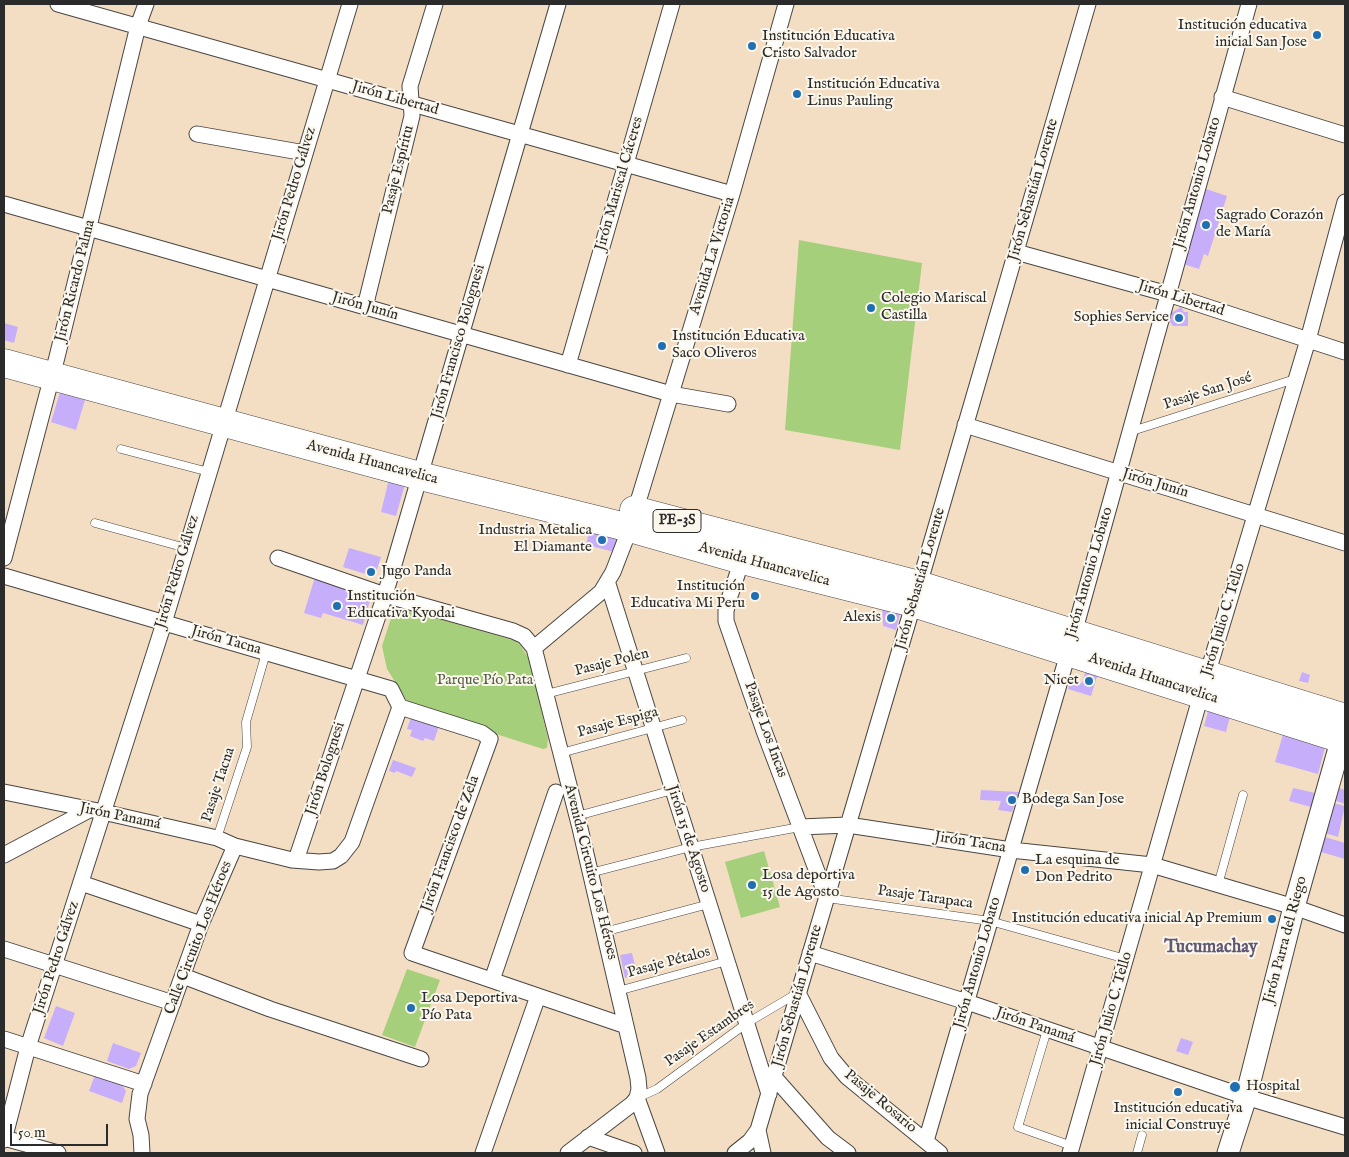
<!DOCTYPE html>
<html>
<head>
<meta charset="utf-8">
<style>
  body { margin:0 }
  #map { position:relative; width:1349px; height:1157px; overflow:hidden; background:#f4dec3; font-family:"IM FELL English",serif }
  canvas { display:block }
  .frame { position:absolute; inset:0; border:5px solid #2b2b2b; pointer-events:none }
  .scale { position:absolute; left:10px; top:1124px; width:98px; height:22px; box-sizing:border-box; border:2px solid #2b2b2b; border-top:0; padding-left:6px; font-size:15px; line-height:18px; white-space:nowrap; color:#2b2b2b; -webkit-text-stroke:4px #fbf7ec; paint-order:stroke }
</style>
</head>
<body>
<div id="map">
<canvas width="1349" height="1157"></canvas>
<div class="frame"></div>
<div class="scale">50 m</div>
</div>
<script>
const context = document.querySelector('canvas').getContext('2d');
context.lineJoin = 'round';
function paint(path, color) { context.fillStyle = color; context.fill(path, 'evenodd'); }
const toPath = rows => new Path2D(rows.map(r => 'M' + r).join(''));
function stroke(path, color, width, dash) { context.strokeStyle = color; context.lineWidth = width; context.lineCap = dash ? 'butt' : 'round'; context.setLineDash(dash || []); context.stroke(path); }
function label(font, color, halo, rows, align = 'center') {
  context.font = font + ' "IM FELL English",serif'; context.lineWidth = 4; context.setLineDash([]); context.textBaseline = 'middle'; context.strokeStyle = halo; context.fillStyle = color; for (const [text, x, y, turn = 0] of rows) {
    context.save(); context.translate(x, y); context.rotate((+turn || 0) * Math.PI / 180); context.textAlign = isNaN(turn) ? turn : align; if (halo) context.strokeText(text, 0, 0); context.fillText(text, 0, 0); context.restore();
  }
}
paint(toPath([
  [799,240,922,263,900,450,785,430],
  [405,609,516,641,520,645,528,657,542,707,541,709,548,739,547,748,543,749,411,707,387,669,382,646,393,612],
  [764,851,780,907,741,918,725,862],
  [407,969,440,980,415,1047,382,1035]
]), '#a6cf7b');
paint(toPath([
  [1206,189,1227,196,1208,256,1204,254,1199,269,1183,264],
  [1181,307,1184,312,1188,312,1188,326,1173,326,1170,322,1171,313],
  [4,323,18,327,14,343,4,340],
  [60,392,85,400,76,430,51,422],
  [389,479,405,484,396,516,381,512],
  [590,529,618,536,615,552,586,545],
  [349,548,381,557,376,572,369,575,343,567],
  [315,577,367,592,370,600,363,625,323,613,321,618,304,613],
  [882,605,901,609,896,630,883,626],
  [1087,667,1099,670,1091,696,1068,689,1071,679,1082,683],
  [1302,672,1310,675,1308,683,1299,681],
  [1209,708,1232,708,1226,732,1204,726],
  [411,717,440,723,434,741,425,738,423,741,410,736,412,730,407,729],
  [1286,724,1328,736,1318,774,1275,762],
  [393,760,416,768,412,777,396,771,395,773,389,771],
  [1293,788,1315,793,1311,807,1289,801],
  [1339,788,1345,790,1345,804,1336,801],
  [981,790,1019,792,1012,812,998,810,1001,801,980,800],
  [1333,803,1345,806,1338,837,1325,833],
  [1325,837,1345,843,1345,859,1321,852],
  [632,953,635,965,639,965,641,974,625,978,620,955],
  [56,1006,75,1013,63,1046,44,1038],
  [1181,1038,1193,1042,1188,1055,1176,1051],
  [113,1043,141,1053,136,1066,129,1069,107,1061],
  [95,1075,122,1085,126,1091,122,1103,89,1091]
]), '#c6aefb');
const lane = toPath([
  [1129,432,1295,379],
  [121,449,209,472],
  [95,523,186,548],
  [546,694,686,658],
  [561,753,682,720],
  [577,816,673,790],
  [217,838,247,747,246,722,266,653],
  [590,873,691,847,800,827],
  [1218,885,1243,795],
  [827,898,990,921,1126,959],
  [604,932,709,904],
  [618,991,727,961],
  [1047,1030,1018,1127,1072,1146],
  [637,1098,657,1089,747,1023,796,994],
  [1137,1153,1142,1135]
]);
const street = toPath([
  [58,4,732,194],
  [1222,97,1345,135],
  [197,134,305,153],
  [4,204,671,394,728,404],
  [1016,252,1168,294,1345,352],
  [365,307,412,116,410,86,435,4],
  [568,365,672,4],
  [965,425,1345,543],
  [4,558,57,357,138,26,146,4],
  [278,558,385,595,513,631,524,636,534,648,580,828,638,1078,639,1089,637,1098,632,1104,568,1153],
  [742,560,729,599,726,611,726,621,764,731,827,898],
  [4,576,391,689,400,707,352,842,341,856,333,861,319,862,292,860,235,846,217,838,103,812,4,792],
  [608,584,769,1094],
  [534,648,601,592,613,572,630,528,732,194,786,4],
  [400,707,482,733,490,739,412,953,626,1026],
  [800,827,848,825,1011,850,1152,865,1294,907,1345,925],
  [4,855,89,810],
  [296,860,385,595,558,4],
  [81,883,201,924],
  [4,949,173,1003],
  [810,953,967,1002,1246,1097,1345,1127],
  [183,976,270,1009,421,1059],
  [492,980,556,792],
  [798,993,831,1058,847,1077,940,1153],
  [4,1039,144,1084],
  [774,1077,828,1138,848,1153],
  [637,1098,657,1153],
  [588,1137,634,1153],
  [4,1138,58,1153],
  [4,1140,28,1047,164,623,350,4],
  [926,1141,1074,633,1249,4],
  [142,1153,141,1135,137,1119,140,1094,201,924,235,846],
  [483,1153,538,996],
  [735,1153,750,1141,758,1130],
  [763,1153,758,1130,919,585,1088,4],
  [1070,1153,1201,695,1308,340,1345,202]
]);
const secondary = toPath([
  [1228,1153,1246,1097,1294,907,1345,727]
]);
const highway = toPath([
  [4,363,420,476,630,528,742,560,913,603,1345,740],
  [634,510,919,585,1345,718]
]);
stroke(lane, '#494642', 9);
stroke(street, '#494642', 17);
stroke(secondary, '#494642', 23);
stroke(highway, '#494642', 29);
stroke(lane, '#fff', 8);
stroke(street, '#fff', 15);
stroke(secondary, '#fff', 21);
stroke(highway, '#fff', 28);
for (const [x, y, r, color] of [
  [1317,35,5,"#1f6fb2"],
  [752,46,5,"#1f6fb2"],
  [797,94,5,"#1f6fb2"],
  [1206,225,5,"#1f6fb2"],
  [871,308,5,"#1f6fb2"],
  [1179,318,5,"#1f6fb2"],
  [662,346,5,"#1f6fb2"],
  [602,540,5,"#1f6fb2"],
  [371,572,5,"#1f6fb2"],
  [755,596,5,"#1f6fb2"],
  [337,606,5,"#1f6fb2"],
  [891,618,5,"#1f6fb2"],
  [1089,681,5,"#1f6fb2"],
  [1012,800,5,"#1f6fb2"],
  [1025,870,5,"#1f6fb2"],
  [752,885,5,"#1f6fb2"],
  [1272,919,5,"#1f6fb2"],
  [411,1008,5,"#1f6fb2"],
  [1235,1087,6,"#1f6fb2"],
  [1178,1092,5,"#1f6fb2"]
]) { const dot = new Path2D(); dot.arc(x, y, r, 0, 2 * Math.PI); context.fillStyle = color; context.fill(dot); stroke(dot, '#fbf7ec', 2); }
for (const [x, y, w] of [
  [677,521,48]
]) { const box = new Path2D(); box.roundRect(x - w / 2, y - 11.5, w, 23, 4); context.fillStyle = '#fbf7ec'; context.fill(box); stroke(box, '#2b2b2b', 1); }
label('bold 14px', '#2b2b2b', null, [
  ["PE-3S",677,521]
]);
label('15px', '#2b2b2b', '#fbf7ec', [
  ["Institución educativa",1307,26,"right"],
  ["inicial San Jose",1307,43,"right"],
  ["Institución Educativa",762,37],
  ["Cristo Salvador",762,54],
  ["Institución Educativa",807,85],
  ["Linus Pauling",807,102],
  ["Sagrado Corazón",1216,216],
  ["de María",1216,233],
  ["Colegio Mariscal",881,299],
  ["Castilla",881,316],
  ["Sophies Service",1169,318,"right"],
  ["Institución Educativa",672,337],
  ["Saco Oliveros",672,354],
  ["Industria Metalica",592,531,"right"],
  ["El Diamante",592,548,"right"],
  ["Jugo Panda",381,572],
  ["Institución",745,587,"right"],
  ["Educativa Mi Peru",745,604,"right"],
  ["Institución",347,597],
  ["Educativa Kyodai",347,614],
  ["Alexis",881,618,"right"],
  ["Nicet",1079,681,"right"],
  ["Bodega San Jose",1022,800],
  ["La esquina de",1035,861],
  ["Don Pedrito",1035,878],
  ["Losa deportiva",762,876],
  ["15 de Agosto",762,893],
  ["Institución educativa inicial Ap Premium",1262,919,"right"],
  ["Losa Deportiva",421,999],
  ["Pío Pata",421,1016],
  ["Hospital",1246,1087],
  ["Institución educativa",1178,1109,"center"],
  ["inicial Construye",1178,1126,"center"]
], 'left');
label('15px', '#2b2b2b', '#fbf7ec', [
  ["Jirón Libertad",395,99,16],
  ["Pasaje Espíritu",399,170,-76],
  ["Jirón Antonio Lobato",1198,183,-74],
  ["Jirón Pedro Gálvez",295,184,-73],
  ["Jirón Mariscal Cáceres",620,184,-74],
  ["Jirón Sebastián Lorente",1034,190,-74],
  ["Avenida La Victoria",713,256,-73],
  ["Jirón Ricardo Palma",76,281,-76],
  ["Jirón Libertad",1181,299,17],
  ["Jirón Junín",365,307,16],
  ["Jirón Francisco Bolognesi",459,342,-74],
  ["Pasaje San José",1208,392,-18],
  ["Avenida Huancavelica",372,463,15],
  ["Jirón Junín",1155,484,17],
  ["Avenida Huancavelica",764,565,15],
  ["Jirón Pedro Gálvez",178,572,-73],
  ["Jirón Antonio Lobato",1090,573,-74],
  ["Jirón Sebastián Lorente",921,579,-74],
  ["Jirón Julio C. Tello",1224,620,-73],
  ["Jirón Tacna",226,641,16],
  ["Pasaje Polen",612,663,-14],
  ["Avenida Huancavelica",1153,679,18],
  ["Pasaje Espiga",618,723,-15],
  ["Pasaje Los Incas",765,730,70],
  ["Jirón Bolognesi",326,769,-72],
  ["Pasaje Tacna",219,785,-72],
  ["Jirón Panamá",120,817,12],
  ["Jirón 15 de Agosto",688,839,72],
  ["Jirón Tacna",970,843,9],
  ["Jirón Francisco de Zela",451,844,-70],
  ["Avenida Circuito Los Héroes",590,872,76],
  ["Pasaje Tarapaca",925,898,8],
  ["Calle Circuito Los Héroes",199,938,-69],
  ["Jirón Parra del Riego",1286,940,-75],
  ["Jirón Pedro Gálvez",57,958,-72],
  ["Pasaje Pétalos",669,963,-15],
  ["Jirón Antonio Lobato",978,963,-74],
  ["Jirón Sebastián Lorente",798,996,-74],
  ["Jirón Julio C. Tello",1112,1009,-74],
  ["Jirón Panamá",1035,1026,19],
  ["Pasaje Estambres",710,1034,-35],
  ["Pasaje Rosario",880,1102,40]
]);
label('15px', '#505c43', '#fbf7ec', [
  ["Parque Pío Pata",485,681]
]);
label('bold 18px', '#615974', '#fbf7ec', [
  ["Tucumachay",1211,948]
]);
</script>
</body>
</html>
